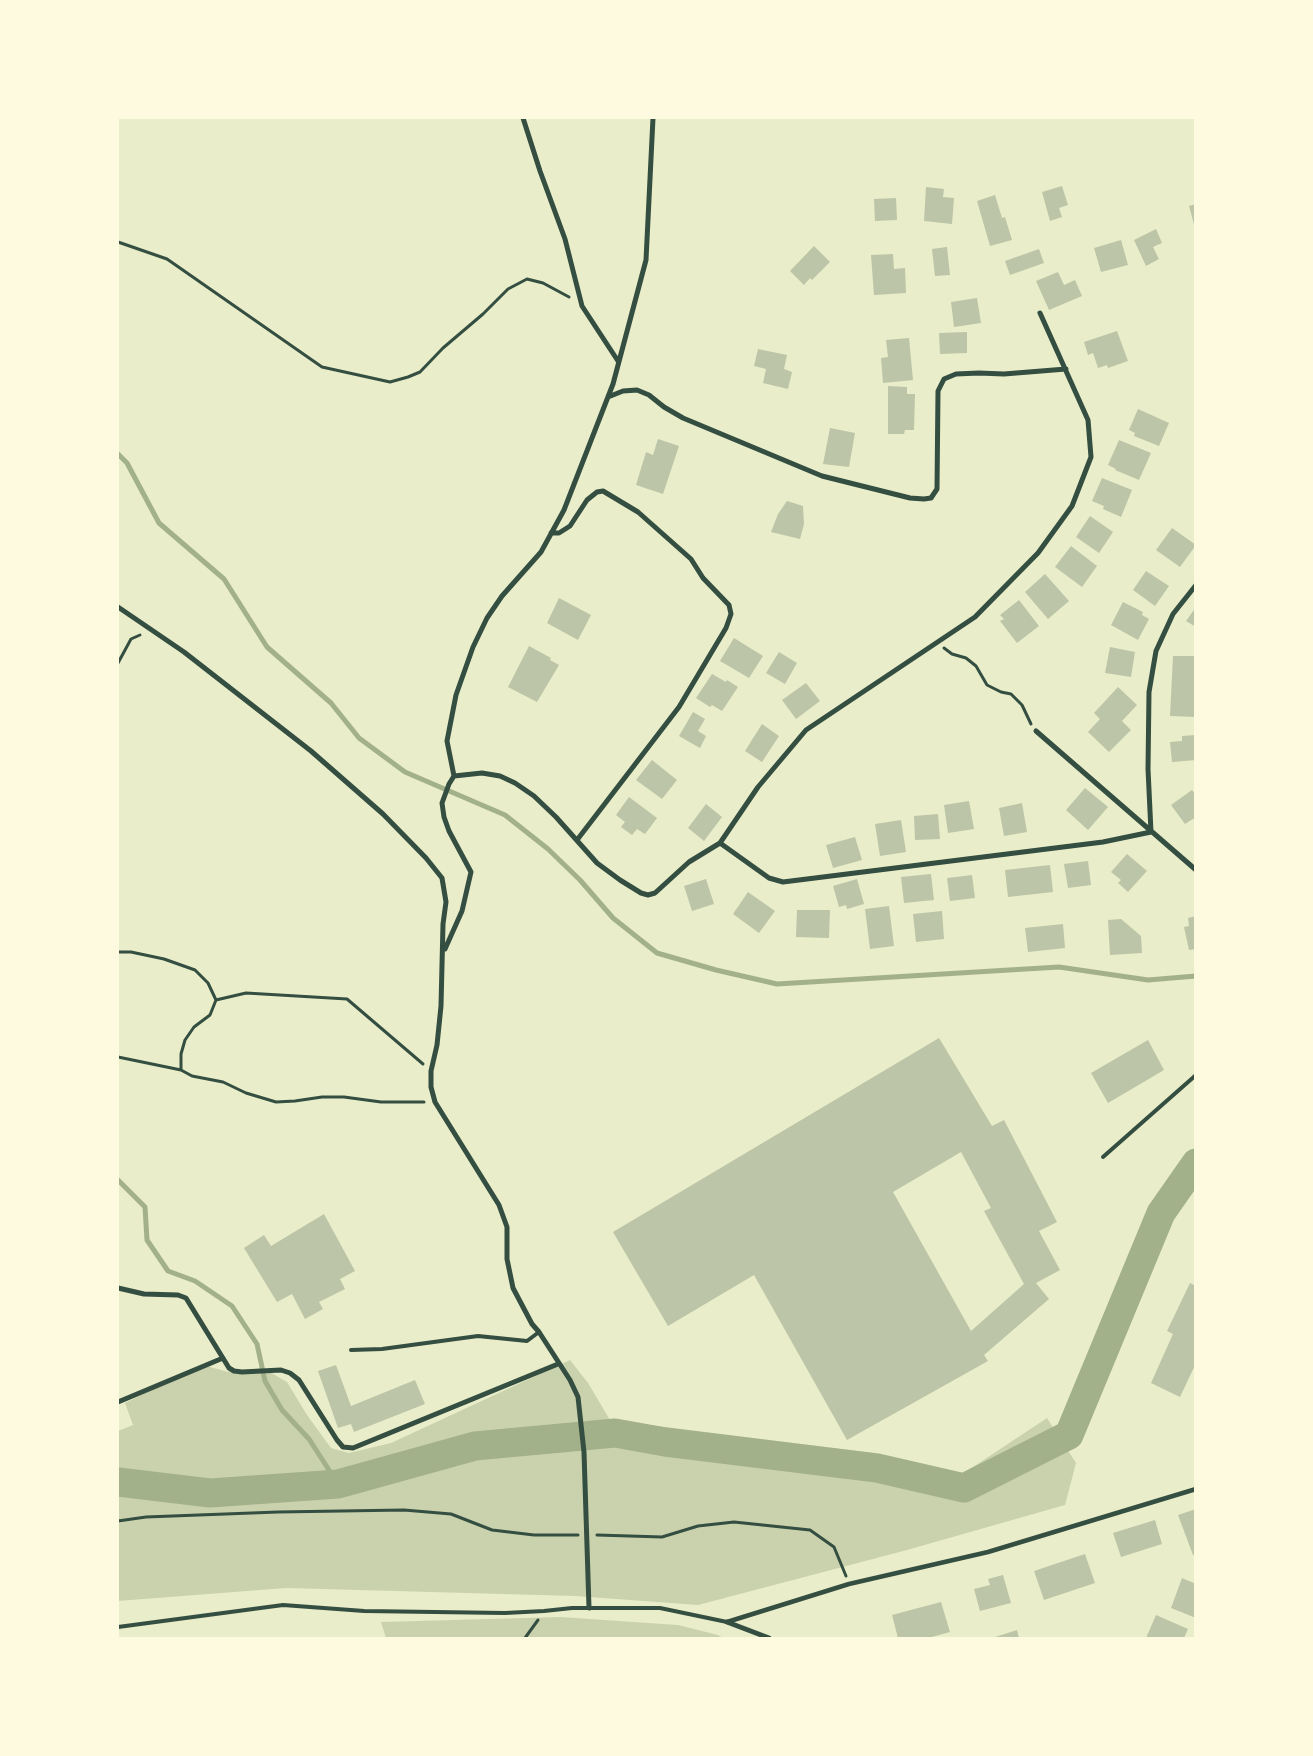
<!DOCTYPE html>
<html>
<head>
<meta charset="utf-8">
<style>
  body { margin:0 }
  #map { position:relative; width:1313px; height:1756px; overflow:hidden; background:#e9edc9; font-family:Commissioner,sans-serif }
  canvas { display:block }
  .frame { position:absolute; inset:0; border:119px solid #fefae0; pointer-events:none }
</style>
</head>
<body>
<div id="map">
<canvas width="1313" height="1756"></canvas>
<div class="frame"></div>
</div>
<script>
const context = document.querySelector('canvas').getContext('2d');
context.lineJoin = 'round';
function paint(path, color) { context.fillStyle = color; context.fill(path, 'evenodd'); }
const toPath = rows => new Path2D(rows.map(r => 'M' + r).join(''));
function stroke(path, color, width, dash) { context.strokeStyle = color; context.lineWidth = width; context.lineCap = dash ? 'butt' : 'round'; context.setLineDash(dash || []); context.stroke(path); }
paint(toPath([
  [570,1360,588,1383,610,1420,872,1453,958,1477,1047,1418,1076,1463,1065,1505,907,1550,698,1605,575,1596,286,1588,118,1601,118,1431,133,1425,125,1403,203,1365,228,1372,263,1368,287,1382,307,1415,331,1448,349,1453,391,1443],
  [560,1617,678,1625,718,1635,723,1638,386,1638,381,1622]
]), '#cad2ad');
stroke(toPath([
  [118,454,127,463,159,523,224,579,267,647,331,703,359,738,405,772,505,815,548,849,580,880,613,918,657,953,716,970,777,984,1059,967,1148,980,1196,976],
  [118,1180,145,1207,147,1240,168,1271,195,1281,232,1306,257,1344,265,1381,282,1410,309,1439,338,1484]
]), '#a3b18a', 5);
stroke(toPath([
  [118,1482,210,1493,338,1484,475,1446,615,1433,665,1442,877,1468,964,1488,1069,1435,1161,1213,1196,1163]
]), '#a3b18a', 29);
paint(toPath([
  [1062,186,1068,205,1059,208,1062,217,1050,221,1042,192],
  [926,187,944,189,943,197,954,198,952,224,924,221],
  [995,195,1002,218,1005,217,1012,240,990,246,977,201],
  [896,198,897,220,875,221,874,199],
  [1196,204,1196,228,1195,228,1189,206],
  [1156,229,1162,243,1153,247,1159,259,1146,266,1134,240],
  [1121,240,1128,265,1101,272,1094,248],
  [814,246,830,262,812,280,810,278,804,285,790,271],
  [947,247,950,275,935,276,932,249],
  [1039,249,1044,263,1010,275,1005,261],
  [893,254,894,269,905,268,906,293,874,295,871,255],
  [1058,272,1064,285,1075,280,1082,296,1049,310,1036,281],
  [977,298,981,323,954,327,951,302],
  [1117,331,1128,361,1108,368,1107,365,1098,368,1093,353,1088,355,1084,342],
  [967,332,967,353,940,354,939,333],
  [909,338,913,380,883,383,881,358,888,357,886,340],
  [758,349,787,355,784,369,792,372,788,389,763,383,766,369,754,366],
  [888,386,907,387,907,394,915,394,914,430,905,430,904,434,888,434],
  [1138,409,1169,423,1159,446,1134,436,1135,433,1129,430],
  [830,428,855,433,849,467,823,464],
  [658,439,679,446,663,494,636,485,646,452,653,455],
  [1119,440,1151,453,1139,480,1115,470,1116,469,1108,465],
  [1102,478,1132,490,1121,517,1103,509,1104,506,1092,501],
  [787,501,803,506,804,524,800,539,771,532,778,514],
  [1090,516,1113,532,1099,553,1076,537],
  [1172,528,1196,545,1180,567,1156,550],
  [1071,546,1097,566,1082,587,1055,567],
  [1146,571,1169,586,1155,606,1133,590],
  [1045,574,1069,601,1048,619,1025,592],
  [559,598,591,615,578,640,547,623],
  [1019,600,1039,626,1017,643,1000,621,1004,619,1000,615],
  [1123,602,1143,612,1142,615,1149,619,1138,640,1111,625],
  [1196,607,1196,627,1186,621],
  [734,638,763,656,749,678,720,661],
  [529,646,551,658,550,660,559,665,537,702,508,687],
  [1110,647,1135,652,1131,677,1105,673],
  [779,652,797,663,785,684,766,673],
  [1173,656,1196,656,1196,717,1170,716],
  [712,674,726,682,727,680,738,687,722,711,712,705,710,707,696,698],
  [806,683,820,701,796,719,782,700],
  [1118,687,1137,705,1122,721,1131,730,1109,752,1088,732,1100,719,1094,713],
  [693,712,705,719,698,731,706,736,700,748,679,736],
  [762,724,779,736,762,762,745,751],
  [1196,735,1196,760,1172,762,1170,742,1182,741,1182,736],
  [652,760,677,780,662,799,636,780],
  [1085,788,1108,807,1088,830,1066,810],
  [1192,790,1196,795,1196,817,1185,824,1171,805],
  [629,797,657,818,645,834,637,829,632,835,621,827,625,822,616,815],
  [969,801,974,829,948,833,944,805],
  [1022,803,1027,832,1004,836,999,808],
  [706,804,722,817,704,841,688,828],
  [938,814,940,839,915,840,914,816],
  [901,820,906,852,880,856,875,824],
  [855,837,862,860,833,868,826,845],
  [1127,854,1147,871,1128,892,1118,883,1121,880,1111,872],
  [1088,861,1091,885,1068,888,1064,864],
  [1050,865,1053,892,1008,897,1005,870],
  [931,874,934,900,904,903,901,877],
  [972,875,975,898,950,901,947,878],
  [706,879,714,904,692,911,684,886],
  [857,879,864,904,847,909,846,905,839,907,833,886],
  [748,892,775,911,759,933,733,914],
  [889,906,894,946,870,949,865,909],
  [797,910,830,910,829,938,796,937],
  [942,911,944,939,916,942,913,914],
  [1196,916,1196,949,1189,950,1184,927,1189,926,1188,918],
  [1121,919,1141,936,1142,953,1110,955,1108,920],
  [1063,924,1065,948,1028,952,1025,928],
  [939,1038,992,1126,1004,1120,1057,1222,1039,1231,1060,1270,1036,1283,1049,1299,984,1355,988,1361,847,1440,754,1275,668,1326,613,1232],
  [961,1152,991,1208,984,1211,1024,1284,971,1331,893,1192],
  [1148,1040,1164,1070,1108,1103,1091,1073],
  [324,1214,355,1271,340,1279,345,1289,319,1302,323,1309,305,1319,292,1294,277,1302,244,1248,264,1235,271,1246],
  [1190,1283,1196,1286,1196,1363,1180,1397,1151,1383,1173,1334,1167,1331],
  [336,1365,351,1406,415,1380,425,1404,354,1432,351,1424,338,1428,318,1371],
  [1196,1509,1196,1554,1193,1555,1178,1515],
  [1155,1520,1162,1544,1121,1557,1113,1533],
  [1085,1554,1095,1583,1044,1600,1034,1571],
  [1003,1575,1011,1603,980,1611,974,1589,990,1585,988,1579],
  [1182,1578,1196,1584,1196,1618,1171,1608],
  [941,1602,950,1632,928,1638,898,1638,892,1615],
  [1156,1615,1188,1629,1184,1638,1146,1638],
  [1017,1630,1019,1638,992,1638]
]), '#bcc5a7');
stroke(toPath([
  [118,242,167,259,322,367,390,382,408,377,420,372,443,348,483,314,508,289,527,279,543,283,569,297],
  [944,648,952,654,966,658,976,666,987,685,1001,692,1011,694,1022,705,1031,724],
  [118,663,131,639,140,635],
  [118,952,131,952,164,959,195,970,208,983,216,1000,246,993,347,999,423,1064],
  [216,1000,210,1015,194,1027,185,1040,181,1054,181,1070,192,1076,223,1082,246,1093,276,1102,295,1101,322,1097,344,1097,381,1102,424,1102],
  [118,1057,181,1070],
  [118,1521,146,1517,278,1512,404,1510,451,1514,492,1530,534,1535,578,1535],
  [597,1535,662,1537,698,1526,734,1522,810,1530,834,1547,846,1576],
  [525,1638,538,1620]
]), '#344e41', 3);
stroke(toPath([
  [1103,1157,1196,1075],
  [351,1350,382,1349,478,1336,527,1341,539,1332],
  [118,1627,283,1605,364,1611,505,1613,544,1611,572,1608,660,1608,727,1622]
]), '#344e41', 4);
stroke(toPath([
  [727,1622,849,1584,988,1552,1196,1489]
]), '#344e41', 4.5);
stroke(toPath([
  [523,118,540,171,565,239,582,306,618,361],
  [608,397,623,391,637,390,649,395,664,407,683,418,822,476,910,498,924,499,931,498,937,489,938,391,944,379,956,374,979,373,1004,374,1066,369],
  [551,533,559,533,570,526,587,500,597,492,603,491,638,512,691,559,703,578,729,605,731,614,726,628,679,707,577,840],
  [118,607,184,652,311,751,383,814,426,858,442,878,446,902,443,924,441,1006,437,1045,431,1071,431,1087,435,1102,499,1205,507,1227,507,1259,513,1288,532,1324,539,1332,570,1380,578,1397,584,1452,589,1608],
  [1036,731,1196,870],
  [454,776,482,773,500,776,515,783,534,796,556,817,597,863,620,880,641,893,648,895,655,893,689,862,720,843,758,787,806,730,975,617,1038,553,1072,506,1091,457,1088,420,1040,313],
  [720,843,769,878,783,882,1103,842,1151,832,1148,769,1149,692,1156,651,1173,614,1196,585],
  [445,949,462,911,471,872,449,831,444,817,442,803,449,784,454,776,447,741,456,695,473,647,487,618,502,596,541,552,564,510,613,384,646,260,653,118],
  [118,1288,144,1294,178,1295,186,1298,229,1368,234,1371,242,1372,281,1370,290,1373,299,1380,337,1440,343,1447,353,1448,558,1364],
  [118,1402,223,1358],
  [727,1622,769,1638]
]), '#344e41', 5);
</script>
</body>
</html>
